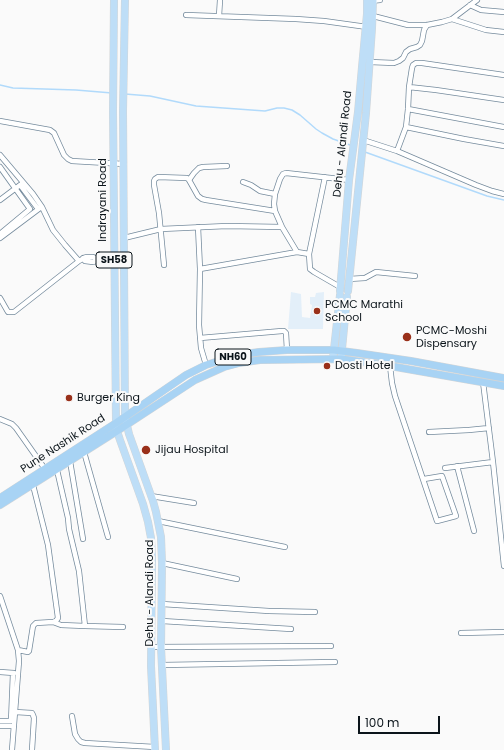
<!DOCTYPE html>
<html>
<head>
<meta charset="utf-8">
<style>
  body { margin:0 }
  #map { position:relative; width:504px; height:750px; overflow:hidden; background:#fafafa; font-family:Poppins,sans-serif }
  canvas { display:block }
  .scale { position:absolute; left:358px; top:716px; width:82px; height:18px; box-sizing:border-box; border:2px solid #0b141a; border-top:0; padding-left:5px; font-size:12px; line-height:14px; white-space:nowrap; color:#0b141a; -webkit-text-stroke:3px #fafafa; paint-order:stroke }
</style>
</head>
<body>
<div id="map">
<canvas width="504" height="750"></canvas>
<div class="scale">100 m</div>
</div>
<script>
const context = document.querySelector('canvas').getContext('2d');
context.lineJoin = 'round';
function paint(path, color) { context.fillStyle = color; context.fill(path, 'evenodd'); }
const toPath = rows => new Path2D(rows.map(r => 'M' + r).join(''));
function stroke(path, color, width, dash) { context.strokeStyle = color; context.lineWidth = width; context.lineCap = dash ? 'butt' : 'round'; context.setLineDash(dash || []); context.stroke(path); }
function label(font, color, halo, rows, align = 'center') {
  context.font = font + ' Poppins,sans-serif'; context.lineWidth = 4; context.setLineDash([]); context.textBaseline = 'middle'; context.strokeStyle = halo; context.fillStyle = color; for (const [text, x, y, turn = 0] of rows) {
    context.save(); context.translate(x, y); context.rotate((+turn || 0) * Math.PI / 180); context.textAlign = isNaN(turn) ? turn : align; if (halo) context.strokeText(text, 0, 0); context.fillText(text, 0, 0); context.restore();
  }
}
paint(toPath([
  [291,292,301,294,302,317,310,318,312,305,310,304,310,297,315,297,316,293,324,292,323,329,288,329]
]), '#e3eff9');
stroke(toPath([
  [0,85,13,88,76,90,112,93],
  [125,94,150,96,196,106,265,111,277,108,284,108,292,110,300,115,316,129,322,133,333,139,350,145],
  [365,152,487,196,504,200]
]), '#b1dafb', 1.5);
const minor = toPath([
  [371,1,380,0],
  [470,5,481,10,504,12],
  [186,15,296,19,324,21,367,27],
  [219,16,220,0],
  [373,16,408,25,427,25,442,22,452,19,477,0],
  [452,19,486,30,504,32],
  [370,62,394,63,399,61,403,58,406,52,410,49,417,47,420,45,422,41,424,30,427,25],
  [504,75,422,63,416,63,413,65,412,68,409,87,408,109,406,127,397,151,476,185,492,191,504,194],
  [409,87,436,90,504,100],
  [408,109,504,127],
  [0,121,50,130,54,133,64,155,68,159,72,161,124,164],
  [406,127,464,139,504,146],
  [363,140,397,151],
  [0,155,33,194,42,207,53,230,65,245,79,261,86,257,93,257,99,260],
  [0,167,30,209,0,234],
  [189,180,194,173,199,168,203,167,227,166],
  [243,182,251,185,260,191,275,194,274,204,275,211,282,227],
  [275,194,280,179,283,174,286,173,349,180],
  [0,200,20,185,38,209],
  [198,227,200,269],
  [0,238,40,208],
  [124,238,161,229,227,226,282,227,297,252],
  [309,254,325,177],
  [83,258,85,261,93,262,99,260,125,261],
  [164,265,159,213,154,185,154,181,155,179,158,177,187,178,189,180,198,196,202,199,206,200,275,211],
  [349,279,365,278,376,272,415,276],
  [0,298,8,312,14,312,79,261],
  [200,338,282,331,284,331,286,333,287,350],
  [206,365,201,348,199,325,200,269,297,252,309,254,310,269,314,272,340,287],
  [390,366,392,383,395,396,437,521,456,516,442,476,424,479],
  [483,382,493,462,504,566],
  [0,419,12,424,16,428,45,469],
  [429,432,469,430,489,428],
  [84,452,108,537],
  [70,461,83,539],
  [457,466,474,531],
  [445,468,493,462],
  [151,496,194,503],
  [158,521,285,547],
  [162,563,237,579],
  [0,596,18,650,19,661,12,750],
  [162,604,269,611,315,612],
  [162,621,291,629],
  [53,622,61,625,85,626,79,571,69,529,68,518,57,470],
  [85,626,123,627],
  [461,633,504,632],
  [151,647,331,646],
  [18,650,28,652,29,651,33,626,36,623,53,622,56,621,58,618,48,545,33,485],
  [162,665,335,662],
  [0,672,14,673],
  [15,712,32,713,33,715,34,718,32,750],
  [72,716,75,734,78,739,81,742,85,743,155,747],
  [0,721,11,721,13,673],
  [0,726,14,726]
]);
const primary = toPath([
  [114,0,113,111,116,423,117,431,120,440,143,504,148,522,151,538,152,558,151,666,155,750],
  [125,0,123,111,125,417,129,434,153,501,156,512,161,537,162,563,161,647,166,750],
  [340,291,349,180,358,112,362,67,367,14,367,0],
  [348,291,366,113,372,28,373,0],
  [333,358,340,295],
  [341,359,347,297]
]);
const trunk = toPath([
  [0,498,116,423,186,375,206,365,238,355,259,352,287,350,334,350,357,353,411,361,504,378],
  [0,505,117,431,195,380,224,367,239,363,260,360,341,359,390,366,504,386]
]);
stroke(minor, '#758b9d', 6);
stroke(primary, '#d3d5d6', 8);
stroke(trunk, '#d3d5d6', 8);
stroke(minor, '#fff', 4.5);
stroke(primary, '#bedef7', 7);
stroke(trunk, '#a8d3f4', 7);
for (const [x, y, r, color] of [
  [317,311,4,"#99301a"],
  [407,337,5,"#99301a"],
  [327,366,4,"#99301a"],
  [69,398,4,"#99301a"],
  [146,450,5,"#99301a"]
]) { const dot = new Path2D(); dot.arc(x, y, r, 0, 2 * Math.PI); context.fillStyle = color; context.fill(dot); stroke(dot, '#fafafa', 1.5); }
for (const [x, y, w] of [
  [114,260,36],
  [233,357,36]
]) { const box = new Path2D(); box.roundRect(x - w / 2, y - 8, w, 16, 3); context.fillStyle = '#fafafa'; context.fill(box); stroke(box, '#0b141a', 1); }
label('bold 10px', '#0b141a', null, [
  ["SH58",114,260],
  ["NH60",233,357]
]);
label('11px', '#0b141a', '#fafafa', [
  ["Dehu - Alandi Road",343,144,-84],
  ["Indrayani Road",103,200,-90],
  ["Pune Nashik Road",63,444,-33],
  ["Dehu - Alandi Road",150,593,-90]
]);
label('11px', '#0b141a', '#fafafa', [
  ["PCMC Marathi",325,305],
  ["School",325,318],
  ["PCMC-Moshi",416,331],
  ["Dispensary",416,344],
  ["Dosti Hotel",335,366],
  ["Burger King",77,398],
  ["Jijau Hospital",155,450]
], 'left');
</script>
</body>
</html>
